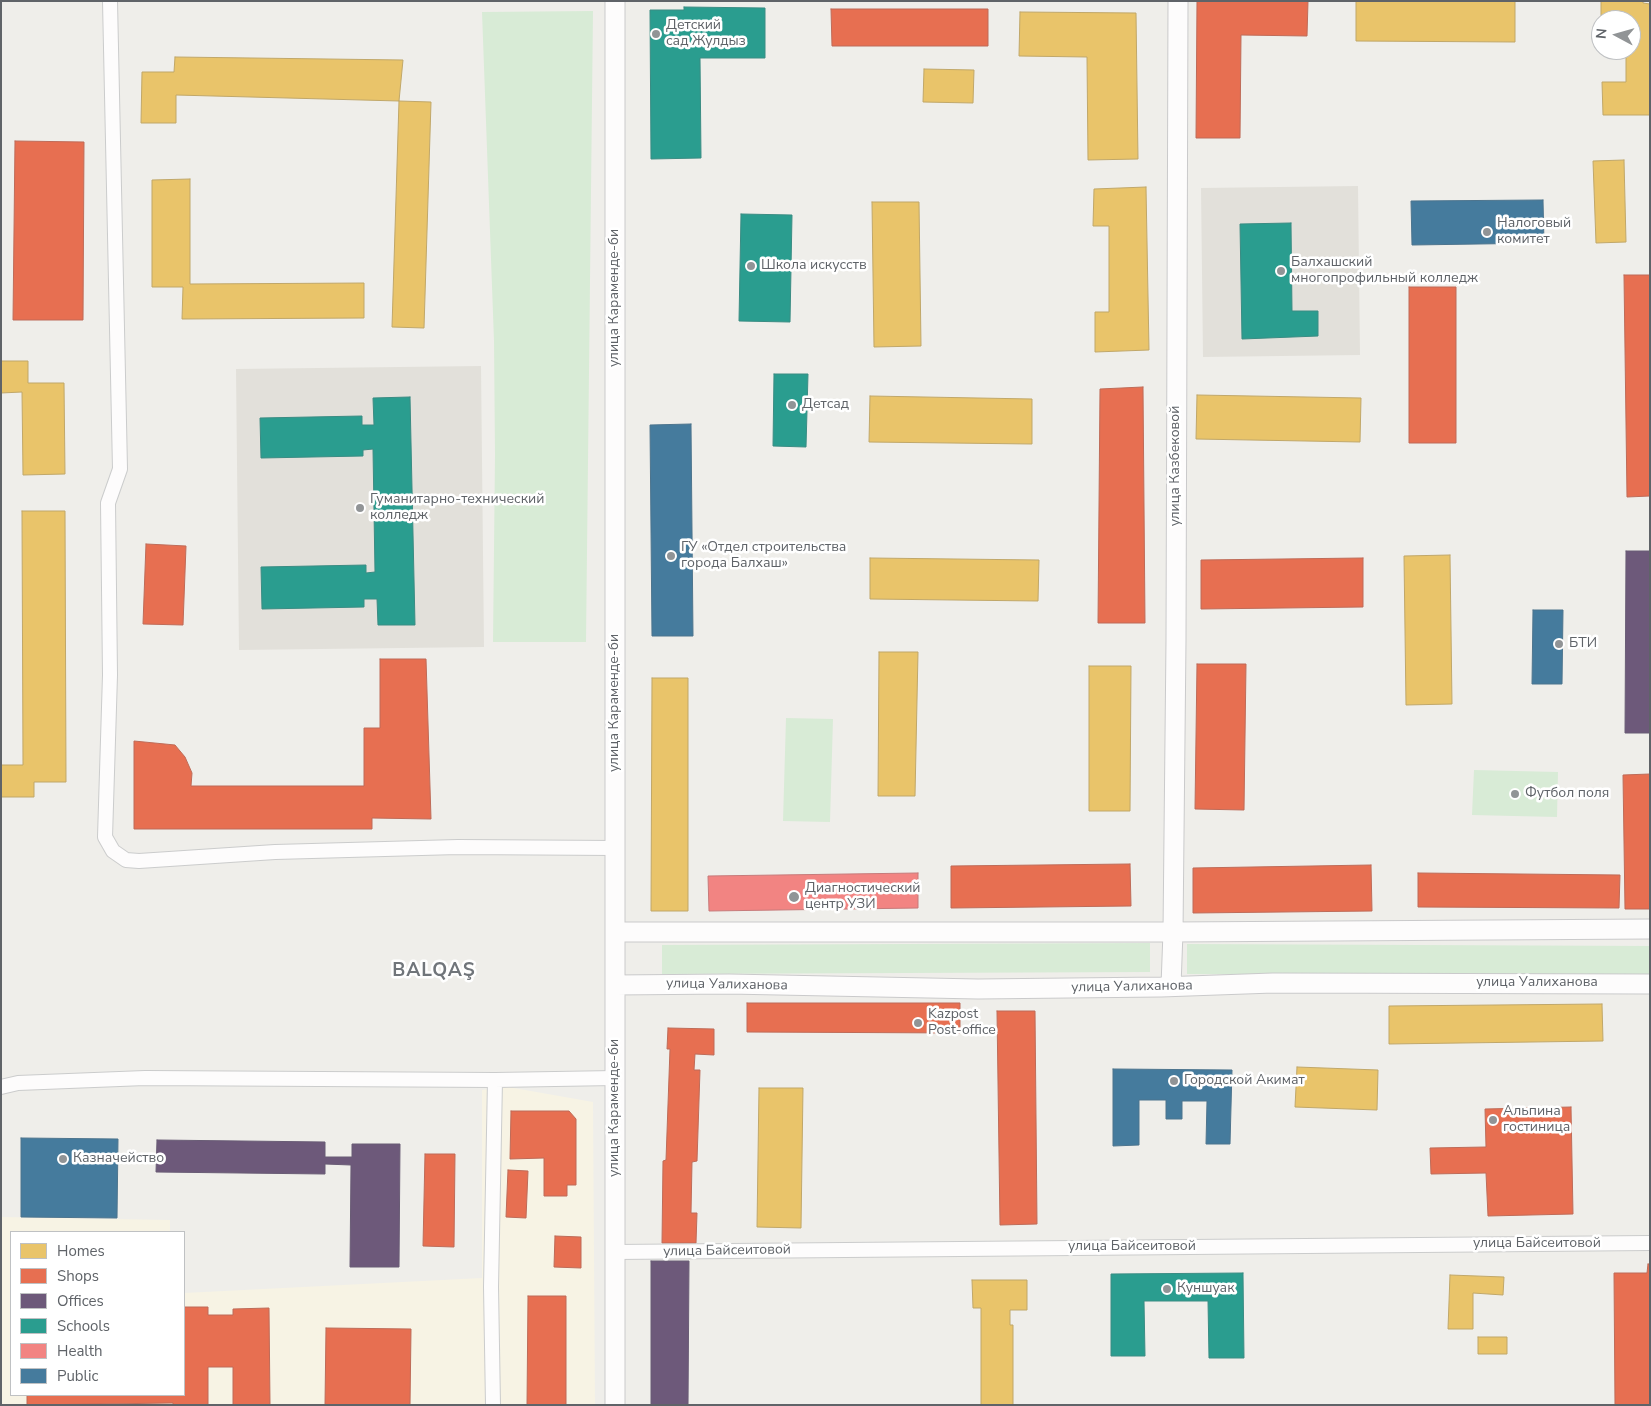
<!DOCTYPE html>
<html>
<head>
<meta charset="utf-8">
<style>
  body { margin:0 }
  #map { position:relative; width:1651px; height:1406px; overflow:hidden; background:#efeeea; font-family:"Nunito Sans",sans-serif }
  canvas { display:block }
  .frame { position:absolute; inset:0; border:2px solid #5f6368; pointer-events:none }
  .legend { position:absolute; left:10px; top:1231px; width:175px; height:165px; box-sizing:border-box; background:#fff; border:1px solid #bfc1c3; margin:0; padding:6px 9px; list-style:none; font-size:15px; color:#5f6368 }
  .legend li { display:flex; align-items:center; gap:10px; height:25px }
  .legend b { width:25px; border:1px solid #bfc1c3 }
  .north { position:absolute; left:1591px; top:10px; width:50px; height:50px; box-sizing:border-box; background:#fff; border:1px solid #bfc1c3; border-radius:50%; rotate:276deg; font-size:14px; font-weight:700; line-height:20px; text-align:center; color:#5f6368 }
  .north::after { content:''; display:block; margin:auto; width:18px; height:22px; background:#919496; clip-path:polygon(50% 0,100% 100%,50% 72%,0 100%) }
</style>
</head>
<body>
<div id="map">
<canvas width="1651" height="1406"></canvas>
<div class="frame"></div>
<ul class="legend">
<li><b style="height:14px;background:#e9c46a"></b>Homes</li>
<li><b style="height:14px;background:#e76f51"></b>Shops</li>
<li><b style="height:14px;background:#6d597a"></b>Offices</li>
<li><b style="height:14px;background:#2a9d8f"></b>Schools</li>
<li><b style="height:14px;background:#f28482"></b>Health</li>
<li><b style="height:14px;background:#457b9d"></b>Public</li>
</ul>
<div class="north">N</div>
</div>
<script>
const context = document.querySelector('canvas').getContext('2d');
context.lineJoin = 'round';
function paint(path, color) { context.fillStyle = color; context.fill(path, 'evenodd'); }
const toPath = rows => new Path2D(rows.map(r => 'M' + r).join(''));
function stroke(path, color, width, dash) { context.strokeStyle = color; context.lineWidth = width; context.lineCap = dash ? 'butt' : 'round'; context.setLineDash(dash || []); context.stroke(path); }
function label(font, color, halo, rows, align = 'center') {
  context.font = font + ' "Nunito Sans",sans-serif'; context.lineWidth = 5; context.setLineDash([]); context.textBaseline = 'middle'; context.strokeStyle = halo; context.fillStyle = color; for (const [text, x, y, turn = 0] of rows) {
    context.save(); context.translate(x, y); context.rotate((+turn || 0) * Math.PI / 180); context.textAlign = isNaN(turn) ? turn : align; if (halo) context.strokeText(text, 0, 0); context.fillText(text, 0, 0); context.restore();
  }
}
paint(toPath([
  [508,1087,593,1102,595,1405,1,1405,1,1217,170,1220,170,1232,11,1232,11,1395,184,1395,184,1293,482,1278,482,1090]
]), '#f7f3e4');
paint(toPath([
  [1358,186,1360,355,1203,357,1201,188],
  [481,366,484,647,239,650,236,369]
]), '#e2e0da');
paint(toPath([
  [593,11,586,642,493,642,495,455,494,341,482,12],
  [786,718,833,719,830,822,783,821],
  [1474,770,1558,772,1557,817,1472,815],
  [1150,943,1150,972,662,974,662,945],
  [1187,944,1650,946,1650,977,1187,974]
]), '#d8ebd6');
const homes = toPath([
  [1356,1,1515,1,1515,42,1356,41,1356,1],
  [1601,1,1643,1,1643,3,1650,4,1650,115,1603,115,1602,82,1626,82,1626,50,1631,50,1631,20,1601,20,1601,1],
  [1020,12,1136,13,1138,159,1088,160,1087,57,1019,56,1020,12],
  [175,57,403,60,399,101,176,95,176,123,141,123,142,72,174,72,175,57],
  [924,69,974,70,973,103,923,102,924,69],
  [399,101,431,102,424,328,392,327,399,101],
  [1624,160,1626,242,1596,243,1593,161,1624,160],
  [190,179,190,284,364,283,364,318,182,319,183,287,152,287,152,180,190,179],
  [1146,187,1149,350,1095,352,1095,312,1109,312,1109,226,1093,226,1094,189,1146,187],
  [872,202,919,202,921,346,874,347,872,202],
  [1,361,28,361,28,383,64,383,65,474,23,475,22,392,1,393,1,361],
  [1197,395,1361,398,1360,442,1196,439,1197,395],
  [870,396,1032,399,1032,444,869,442,870,396],
  [22,511,65,511,66,782,34,782,34,797,1,797,1,765,23,765,22,511],
  [1450,555,1452,704,1406,705,1404,556,1450,555],
  [870,558,1039,560,1038,601,870,599,870,558],
  [879,652,918,652,915,796,878,796,879,652],
  [1089,666,1131,666,1130,811,1089,811,1089,666],
  [652,678,688,678,688,911,651,911,652,678],
  [1602,1004,1603,1041,1389,1044,1389,1006,1602,1004],
  [1297,1067,1378,1070,1377,1110,1295,1107,1297,1067],
  [759,1088,803,1088,801,1228,757,1227,759,1088],
  [1450,1275,1504,1277,1503,1295,1473,1293,1473,1329,1448,1329,1450,1275],
  [972,1280,1027,1280,1027,1310,1010,1310,1010,1325,1013,1325,1013,1405,981,1405,981,1308,973,1308,972,1280],
  [1478,1337,1507,1337,1507,1354,1478,1354,1478,1337]
]);
paint(homes, '#e9c46a');
stroke(homes, '#c0a769', 1);
const shops = toPath([
  [1197,1,1308,1,1307,36,1241,35,1240,138,1196,138,1197,1],
  [831,9,988,9,988,46,832,46,831,9],
  [15,141,84,142,83,320,13,320,15,141],
  [1624,275,1650,275,1650,496,1627,497,1624,275],
  [1409,287,1456,287,1456,443,1409,443,1409,287],
  [1143,387,1145,623,1098,623,1100,389,1143,387],
  [146,544,186,546,183,625,143,624,146,544],
  [1363,558,1363,607,1201,609,1201,560,1363,558],
  [380,659,426,659,431,819,372,818,372,829,134,829,134,741,175,745,185,757,192,773,191,786,364,786,364,728,380,728,380,659],
  [1197,664,1246,664,1244,810,1195,809,1197,664],
  [1650,774,1650,909,1625,909,1623,775,1650,774],
  [1130,864,1131,906,951,908,951,866,1130,864],
  [1371,865,1372,911,1193,913,1193,868,1371,865],
  [1418,873,1620,875,1619,908,1418,907,1418,873],
  [747,1003,960,1003,960,1033,747,1032,747,1003],
  [997,1011,1035,1011,1037,1224,1000,1225,997,1011],
  [668,1028,714,1029,714,1055,695,1054,694,1070,700,1070,697,1161,692,1162,691,1213,697,1213,696,1243,662,1243,663,1161,666,1160,670,1049,667,1049,668,1028],
  [1571,1107,1573,1214,1488,1216,1486,1173,1431,1174,1430,1148,1486,1147,1485,1109,1571,1107],
  [511,1111,569,1111,576,1119,576,1185,567,1185,567,1196,544,1196,544,1158,510,1159,511,1111],
  [425,1154,455,1154,454,1247,423,1246,425,1154],
  [508,1170,528,1171,526,1218,506,1217,508,1170],
  [555,1236,581,1237,581,1268,554,1267,555,1236],
  [1648,1264,1650,1264,1650,1405,1615,1405,1614,1273,1647,1273,1648,1264],
  [528,1296,566,1296,566,1405,527,1405,528,1296],
  [184,1307,208,1307,208,1315,233,1315,233,1309,269,1308,270,1405,233,1405,233,1367,208,1367,208,1405,173,1405,173,1403,27,1405,27,1395,184,1395,184,1307],
  [326,1328,411,1329,410,1405,325,1405,326,1328]
]);
paint(shops, '#e76f51');
stroke(shops, '#be6b58', 1);
const offices = toPath([
  [1626,551,1650,551,1650,733,1625,733,1626,551],
  [157,1140,325,1142,325,1157,352,1157,352,1144,400,1144,399,1267,350,1267,351,1165,325,1164,325,1174,156,1172,157,1140],
  [651,1261,689,1261,688,1405,651,1405,651,1261]
]);
paint(offices, '#6d597a');
stroke(offices, '#695c75', 1);
const schools = toPath([
  [684,7,765,8,765,58,700,58,701,158,651,159,650,10,684,10,684,7],
  [741,214,792,215,790,322,739,321,741,214],
  [1291,223,1292,311,1318,311,1318,336,1242,339,1240,224,1291,223],
  [774,374,808,374,806,447,773,446,774,374],
  [410,397,415,625,378,625,377,599,364,599,364,607,262,609,261,567,366,565,366,573,375,572,373,449,363,450,363,456,261,458,260,418,362,416,362,425,374,425,373,398,410,397],
  [1243,1273,1244,1358,1209,1358,1208,1301,1144,1301,1145,1356,1111,1356,1111,1274,1243,1273]
]);
paint(schools, '#2a9d8f');
stroke(schools, '#3a8c83', 1);
const health = toPath([
  [918,873,918,908,709,911,708,876,918,873]
]);
paint(health, '#f28482');
stroke(health, '#c67a7a', 1);
const public = toPath([
  [1543,200,1544,243,1412,245,1411,201,1543,200],
  [691,424,693,636,652,636,650,425,691,424],
  [1533,610,1563,610,1562,684,1532,684,1533,610],
  [1113,1069,1232,1070,1230,1144,1206,1144,1207,1101,1182,1101,1182,1119,1166,1119,1166,1100,1139,1100,1139,1145,1113,1146,1113,1069],
  [21,1138,118,1139,117,1218,21,1217,21,1138]
]);
paint(public, '#457b9d');
stroke(public, '#4d748d', 1);
const street = toPath([
  [110,1,120,469,108,503,110,675,105,837,113,851,126,860,139,861,275,852,458,847,615,848],
  [1,1087,18,1083,145,1078,495,1080,615,1078],
  [615,1252,1650,1243],
  [493,1405,491,1287,495,1080]
]);
const secondary = toPath([
  [615,1,615,1405],
  [615,932,1173,932,1650,929],
  [615,985,729,984,978,989,1161,987,1273,983,1650,984],
  [1171,986,1173,932,1176,640,1178,1]
]);
stroke(street, '#cbcccc', 16);
stroke(secondary, '#cacacb', 21);
stroke(street, '#fdfcfc', 14);
stroke(secondary, '#fdfcfc', 19);
for (const [x, y, r, color] of [
  [656,34,5,"#919496"],
  [1487,232,5,"#919496"],
  [751,266,5,"#919496"],
  [1281,271,5,"#919496"],
  [792,405,5,"#919496"],
  [360,508,5,"#919496"],
  [671,556,5,"#919496"],
  [1559,644,5,"#919496"],
  [1515,794,5,"#919496"],
  [794,897,6,"#919496"],
  [918,1023,5,"#919496"],
  [1174,1081,5,"#919496"],
  [1493,1120,5,"#919496"],
  [63,1159,5,"#919496"],
  [1167,1289,5,"#919496"]
]) { const dot = new Path2D(); dot.arc(x, y, r, 0, 2 * Math.PI); context.fillStyle = color; context.fill(dot); stroke(dot, '#fff', 2); }
label('14px', '#5f6368', '#fff', [
  ["Детский",666,26],
  ["сад Жулдыз",666,42],
  ["Налоговый",1497,224],
  ["комитет",1497,240],
  ["Балхашский",1291,263],
  ["многопрофильный колледж",1291,279],
  ["Школа искусств",761,266],
  ["Детсад",802,405],
  ["Гуманитарно-технический",370,500],
  ["колледж",370,516],
  ["ГУ «Отдел строительства",681,548],
  ["города Балхаш»",681,564],
  ["БТИ",1569,644],
  ["Футбол поля",1525,794],
  ["Диагностический",805,889],
  ["центр УЗИ",805,905],
  ["Kazpost",928,1015],
  ["Post-office",928,1031],
  ["Городской Акимат",1184,1081],
  ["Альпина",1503,1112],
  ["гостиница",1503,1128],
  ["Казначейство",73,1159],
  ["Куншуак",1177,1289]
], 'left');
label('14px', '#5f6368', '#fff', [
  ["улица Караменде-би",615,298,-90],
  ["улица Казбековой",1176,466,-90],
  ["улица Караменде-би",615,703,-90],
  ["улица Уалиханова",1537,983],
  ["улица Уалиханова",727,985,1],
  ["улица Уалиханова",1132,987,-1],
  ["улица Караменде-би",615,1108,-90],
  ["улица Байсеитовой",1537,1244],
  ["улица Байсеитовой",1132,1247],
  ["улица Байсеитовой",727,1251,-1]
]);
context.letterSpacing = '1px';
label('bold 19px', '#70757a', '#fff', [
  ["BALQAŞ",434,971]
]);
context.letterSpacing = '0px';
</script>
</body>
</html>
